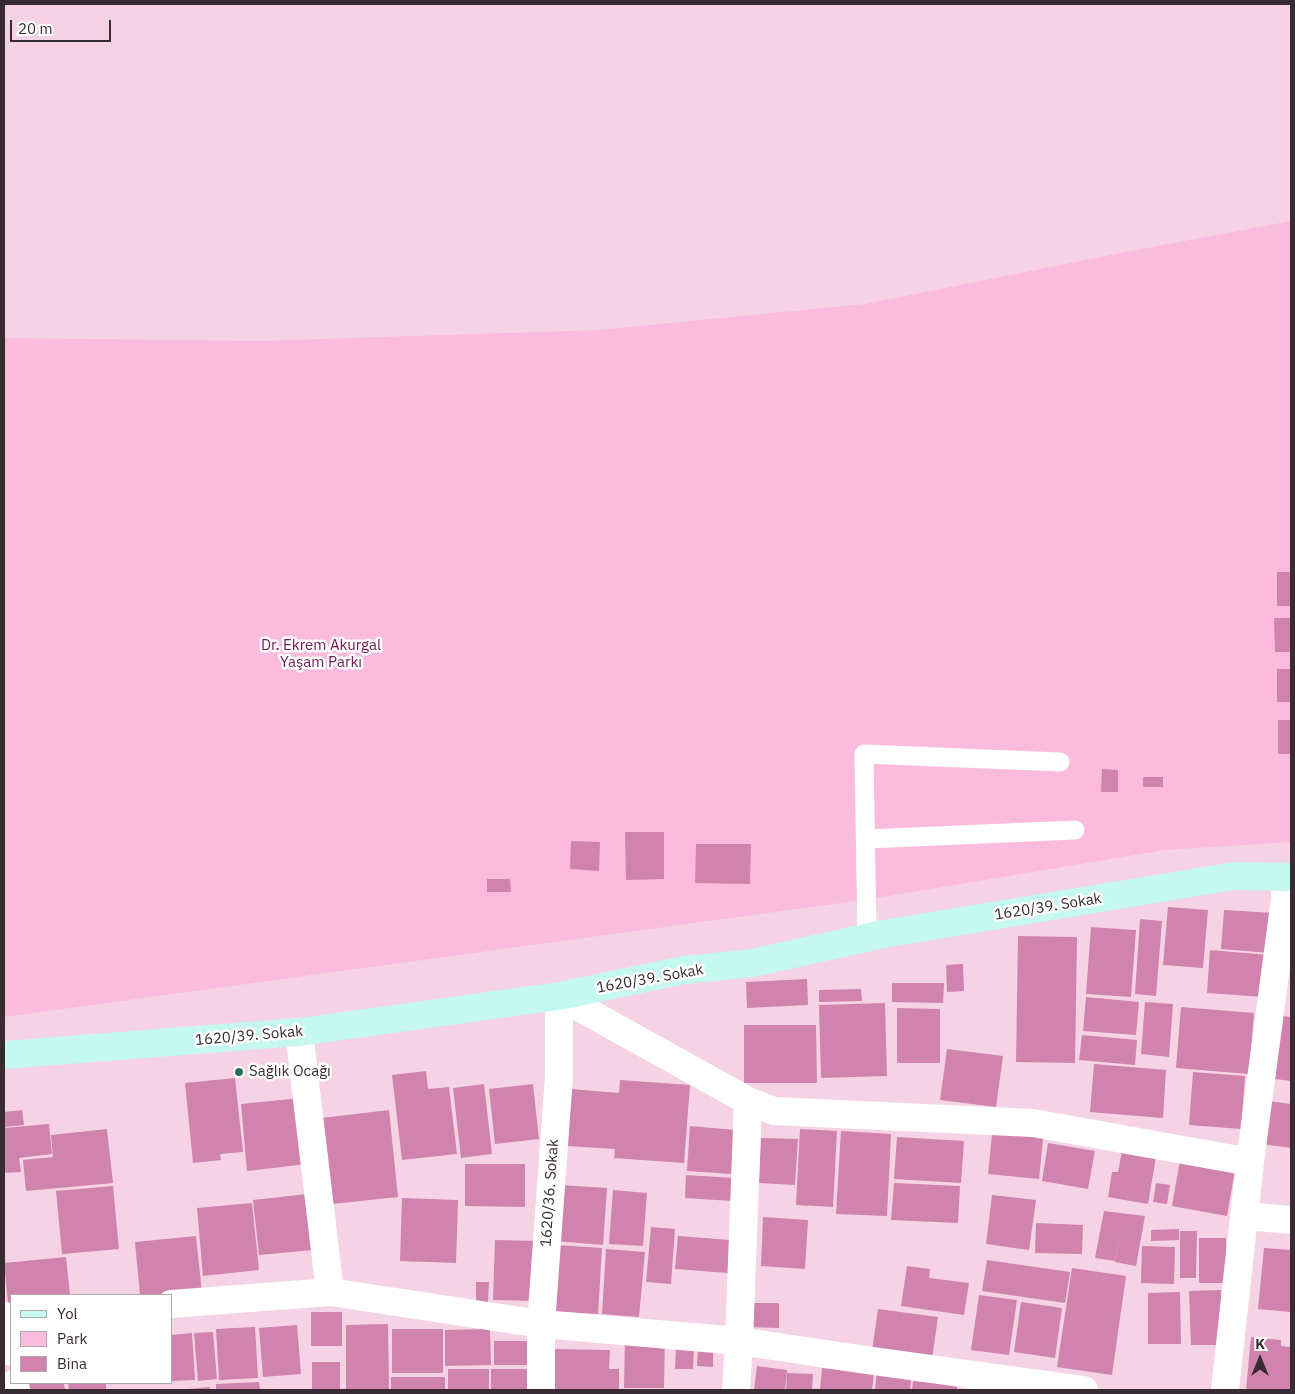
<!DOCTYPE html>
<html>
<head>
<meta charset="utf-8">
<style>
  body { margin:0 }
  #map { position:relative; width:1295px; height:1394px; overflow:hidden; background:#f5d3e4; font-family:"IBM Plex Sans",sans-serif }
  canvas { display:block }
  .frame { position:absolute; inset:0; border:5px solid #382b32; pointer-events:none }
  .legend { position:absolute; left:10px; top:1294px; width:162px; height:90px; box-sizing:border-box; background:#fff; border:1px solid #afaaad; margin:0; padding:6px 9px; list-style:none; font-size:15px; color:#382b32 }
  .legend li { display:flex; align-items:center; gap:10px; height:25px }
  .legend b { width:25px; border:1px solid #afaaad }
  .north { position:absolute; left:1235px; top:1334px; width:50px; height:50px; -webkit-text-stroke:4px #fff; paint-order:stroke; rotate:0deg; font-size:14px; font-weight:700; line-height:20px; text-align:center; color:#382b32 }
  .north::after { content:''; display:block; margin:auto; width:18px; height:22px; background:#382b32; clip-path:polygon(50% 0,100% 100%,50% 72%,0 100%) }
  .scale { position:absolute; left:10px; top:20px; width:101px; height:22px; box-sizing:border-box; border:2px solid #382b32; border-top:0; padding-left:6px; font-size:15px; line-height:18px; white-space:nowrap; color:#382b32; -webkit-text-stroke:4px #fff; paint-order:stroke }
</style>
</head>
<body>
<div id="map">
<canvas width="1295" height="1394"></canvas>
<div class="frame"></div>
<ul class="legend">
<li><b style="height:6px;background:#c5f8ee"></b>Yol</li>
<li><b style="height:14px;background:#fabbdc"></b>Park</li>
<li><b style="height:14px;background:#d083ad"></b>Bina</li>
</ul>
<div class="north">K</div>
<div class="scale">20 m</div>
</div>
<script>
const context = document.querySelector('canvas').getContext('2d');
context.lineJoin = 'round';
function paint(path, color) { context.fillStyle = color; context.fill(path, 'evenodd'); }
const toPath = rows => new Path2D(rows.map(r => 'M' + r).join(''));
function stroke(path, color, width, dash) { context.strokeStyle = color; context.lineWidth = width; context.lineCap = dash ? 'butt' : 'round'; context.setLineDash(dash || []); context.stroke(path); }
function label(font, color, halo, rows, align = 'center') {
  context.font = font + ' "IBM Plex Sans",sans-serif'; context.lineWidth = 5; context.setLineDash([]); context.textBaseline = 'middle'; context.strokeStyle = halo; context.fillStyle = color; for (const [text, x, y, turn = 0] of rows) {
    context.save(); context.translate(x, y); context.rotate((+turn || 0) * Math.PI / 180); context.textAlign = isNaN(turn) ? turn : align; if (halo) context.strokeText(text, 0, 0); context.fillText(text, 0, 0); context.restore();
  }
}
paint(toPath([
  [1291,221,1291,842,1165,850,870,899,4,1017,4,338,259,341,599,330,865,304,1126,252]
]), '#fabbdc');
paint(toPath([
  [1277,572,1291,572,1291,606,1277,606],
  [1274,618,1291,618,1291,652,1275,652],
  [1277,669,1291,669,1291,702,1277,702],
  [1278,720,1291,720,1291,754,1278,754],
  [1102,769,1118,770,1118,792,1101,792],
  [1143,777,1163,777,1163,787,1143,787],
  [625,832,664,832,664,879,626,880],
  [571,841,600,842,599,871,570,869],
  [696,844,751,844,750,884,695,883],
  [487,879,510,879,511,892,487,892],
  [1168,907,1208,910,1203,968,1163,965],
  [1224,910,1274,913,1270,953,1221,949],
  [1140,919,1162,921,1156,996,1135,994],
  [1091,927,1136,930,1131,997,1086,994],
  [1018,936,1077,937,1075,1063,1016,1062],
  [1210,950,1268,955,1264,997,1207,993],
  [963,964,964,991,947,992,946,965],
  [807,979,808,1005,747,1008,746,982],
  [892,983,944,983,943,1003,892,1002],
  [861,989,862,1001,819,1002,819,990],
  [1086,997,1139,1002,1136,1035,1083,1031],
  [1145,1002,1173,1004,1169,1057,1141,1054],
  [885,1003,887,1076,821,1078,819,1005],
  [1181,1007,1254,1013,1249,1074,1176,1068],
  [897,1008,940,1009,940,1063,897,1063],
  [1282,1016,1291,1017,1291,1081,1275,1079],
  [744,1025,816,1025,817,1083,744,1083],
  [1082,1035,1137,1040,1135,1065,1079,1060],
  [947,1049,1003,1056,996,1107,940,1100],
  [1094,1064,1166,1070,1163,1118,1090,1112],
  [426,1071,428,1089,449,1087,457,1154,402,1160,392,1075],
  [1193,1072,1245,1076,1241,1129,1189,1125],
  [235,1078,243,1152,220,1154,221,1160,193,1163,185,1083],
  [620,1080,690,1085,684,1163,614,1158,615,1149,567,1146,571,1089,619,1093],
  [484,1084,492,1154,461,1158,453,1088],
  [533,1084,539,1139,495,1144,489,1089],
  [301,1098,307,1164,247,1171,241,1104],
  [1268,1101,1291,1104,1291,1148,1262,1144],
  [22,1110,24,1125,4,1127,4,1112],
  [389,1110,398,1197,323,1205,313,1119],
  [49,1124,52,1154,19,1158,21,1172,4,1173,4,1128],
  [993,1125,1044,1130,1039,1179,988,1174],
  [690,1126,735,1130,732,1174,687,1171],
  [107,1129,113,1183,26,1191,23,1160,53,1157,51,1135],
  [800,1129,837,1131,833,1207,796,1205],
  [841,1131,891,1134,887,1216,836,1214],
  [897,1137,964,1141,961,1183,894,1179],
  [761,1138,798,1139,795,1185,759,1183],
  [1048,1143,1095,1151,1088,1189,1042,1181],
  [1122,1151,1156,1157,1148,1204,1108,1197,1112,1172,1118,1172],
  [1181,1154,1236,1164,1227,1216,1172,1206],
  [465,1164,525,1164,525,1207,465,1206],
  [686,1175,734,1178,732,1201,685,1198],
  [894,1183,960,1186,958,1223,891,1220],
  [1156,1183,1170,1185,1167,1204,1153,1202],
  [560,1185,607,1188,603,1245,556,1241],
  [113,1186,119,1249,62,1254,56,1191],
  [613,1190,647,1193,643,1246,609,1244],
  [307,1194,313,1250,259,1255,253,1200],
  [992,1195,1036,1200,1029,1250,986,1244],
  [402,1198,458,1200,456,1263,400,1261],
  [252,1203,259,1270,203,1276,197,1208],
  [1104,1211,1145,1216,1136,1266,1115,1262,1123,1219,1115,1261,1095,1258],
  [763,1217,808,1220,805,1269,761,1266],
  [1036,1223,1083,1225,1082,1254,1035,1253],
  [651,1227,675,1229,671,1284,646,1282],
  [1179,1229,1179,1240,1151,1241,1151,1230],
  [1180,1231,1197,1231,1196,1278,1180,1278],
  [196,1236,202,1293,140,1295,135,1242],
  [678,1236,730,1240,728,1273,675,1269],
  [1199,1238,1226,1238,1226,1283,1199,1283],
  [495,1240,538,1241,536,1301,493,1300],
  [556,1245,602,1248,598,1314,551,1311],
  [1142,1246,1175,1247,1174,1284,1141,1283],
  [1264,1248,1291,1250,1291,1312,1258,1309],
  [606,1249,645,1252,639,1317,602,1314],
  [66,1257,70,1295,11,1295,11,1313,9,1313,4,1263],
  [987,1260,1070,1272,1065,1303,982,1291],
  [907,1266,930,1269,929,1278,969,1283,964,1315,901,1306],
  [1072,1268,1126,1276,1112,1375,1057,1367],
  [476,1282,489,1282,488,1303,476,1303],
  [1221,1290,1222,1345,1191,1345,1189,1291],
  [1180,1292,1181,1344,1148,1344,1148,1293],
  [979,1295,1017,1300,1009,1355,971,1350],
  [1021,1302,1062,1308,1055,1358,1014,1352],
  [748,1303,779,1303,779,1328,747,1327],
  [878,1309,938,1317,932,1359,872,1351],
  [311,1312,342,1312,342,1346,311,1346],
  [388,1324,389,1390,346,1390,346,1325],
  [297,1325,301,1374,263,1377,259,1328],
  [255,1327,258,1378,219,1380,216,1329],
  [392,1329,443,1329,443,1373,392,1373],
  [490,1329,491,1365,445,1366,445,1330],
  [213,1332,217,1379,198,1381,194,1333],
  [192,1333,195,1380,171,1381,171,1335],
  [1251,1337,1281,1340,1281,1346,1291,1347,1291,1390,1246,1390],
  [625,1338,665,1338,664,1388,624,1388],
  [494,1341,529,1341,529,1365,494,1365],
  [676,1346,694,1347,693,1369,675,1369],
  [698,1348,713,1348,713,1367,697,1366],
  [555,1349,610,1350,609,1369,619,1369,619,1390,554,1390],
  [312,1362,340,1362,340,1390,312,1390],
  [757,1366,787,1370,785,1390,754,1390],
  [822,1368,874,1374,872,1390,820,1390],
  [448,1369,489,1369,489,1390,448,1390],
  [491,1369,534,1369,534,1390,491,1390],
  [877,1369,912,1372,910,1390,875,1390],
  [787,1373,813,1374,812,1390,786,1390],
  [391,1377,445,1377,445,1390,391,1390],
  [913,1381,957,1385,957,1390,912,1390],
  [259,1382,260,1390,216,1390,216,1384],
  [24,1383,64,1383,65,1390,24,1390],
  [68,1383,106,1383,106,1390,69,1390],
  [210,1387,210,1390,188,1390,188,1389]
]), '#d083ad');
stroke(toPath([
  [867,839,1075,830],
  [867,937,864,754,1060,762]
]), '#fff', 19);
stroke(toPath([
  [299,1032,330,1292],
  [1245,1216,1291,1220],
  [171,1304,330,1292,541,1324,739,1341,866,1360,1084,1390],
  [6,1316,11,1352],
  [15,1383,16,1390],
  [541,1390,541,1324,559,1076,559,996,748,1101,774,1111,1033,1123,1250,1162],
  [736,1390,739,1341,748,1101],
  [1225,1390,1250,1162,1285,899,1285,877]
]), '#fff', 28);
stroke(toPath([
  [4,1055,299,1032,559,996,684,970,752,963,883,934,1234,876,1291,877]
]), '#c5f8ee', 28);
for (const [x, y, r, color] of [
  [239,1072,5,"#296c5e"]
]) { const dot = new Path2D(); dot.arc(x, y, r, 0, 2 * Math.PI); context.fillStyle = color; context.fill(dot); stroke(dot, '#fff', 2); }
label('15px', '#721752', '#fff', [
  ["Dr. Ekrem Akurgal",321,646],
  ["Yaşam Parkı",321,663]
]);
label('15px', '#382b32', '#fff', [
  ["1620/39. Sokak",1048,907,-9],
  ["1620/39. Sokak",650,979,-10],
  ["1620/39. Sokak",249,1036,-5],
  ["1620/36. Sokak",550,1193,-86]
]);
label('15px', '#382b32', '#fff', [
  ["Sağlık Ocağı",249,1072]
], 'left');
</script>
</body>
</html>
